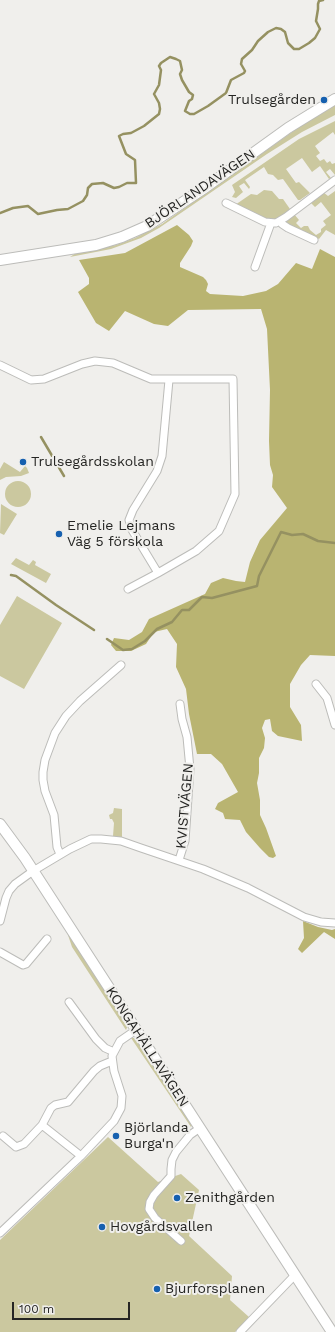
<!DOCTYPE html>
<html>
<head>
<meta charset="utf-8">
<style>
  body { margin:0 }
  #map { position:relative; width:335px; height:1332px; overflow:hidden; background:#f0efec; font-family:"Work Sans",sans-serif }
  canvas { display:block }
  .scale { position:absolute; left:12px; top:1302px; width:118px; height:18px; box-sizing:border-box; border:2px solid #252523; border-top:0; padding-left:5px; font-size:12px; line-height:14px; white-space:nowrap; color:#252523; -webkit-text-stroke:3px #f0efec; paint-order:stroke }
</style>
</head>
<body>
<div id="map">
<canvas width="335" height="1332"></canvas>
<div class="scale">100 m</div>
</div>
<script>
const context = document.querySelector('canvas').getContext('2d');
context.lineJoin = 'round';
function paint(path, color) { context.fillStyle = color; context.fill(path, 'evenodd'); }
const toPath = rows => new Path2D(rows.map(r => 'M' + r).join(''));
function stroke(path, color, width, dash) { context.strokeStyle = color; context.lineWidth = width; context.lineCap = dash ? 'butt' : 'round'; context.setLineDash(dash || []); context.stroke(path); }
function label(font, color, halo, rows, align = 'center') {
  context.font = font + ' "Work Sans",sans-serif'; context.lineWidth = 4; context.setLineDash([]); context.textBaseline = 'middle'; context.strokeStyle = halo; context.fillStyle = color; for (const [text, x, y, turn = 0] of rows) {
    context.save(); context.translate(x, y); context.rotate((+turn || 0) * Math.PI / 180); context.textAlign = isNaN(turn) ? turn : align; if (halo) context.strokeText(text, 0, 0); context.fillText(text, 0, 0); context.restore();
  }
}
paint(toPath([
  [335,103,335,115,302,132,267,154,159,228,141,238,111,249,70,257,76,253,116,245,135,238,162,224,309,120],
  [335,121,335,135,333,132,315,146,320,153,316,156,320,161,324,159,327,163,330,161,332,164,335,163,335,175,330,169,326,172,331,178,329,179,320,166,312,172,302,158,286,169,296,183,299,182,310,193,300,200,298,200,283,179,278,180,273,175,268,174,264,167,245,180,250,187,249,189,244,183,239,186,243,192,236,198,232,197,235,192,232,185,299,139],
  [264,190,272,191,279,199,283,199,290,209,287,213,275,220,266,221,235,205,251,194,257,195],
  [335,191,335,235,326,230,319,239,288,225,286,222,287,220,294,214,299,220,296,223,301,228,304,226,308,226,310,230,316,235,321,232,321,229,326,225,323,221,331,215,321,202,315,207,310,202,323,192,328,196],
  [4,462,20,472,25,466,27,468,29,473,21,476,6,477,0,480,0,469],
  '5 494a13 13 0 1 1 26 0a13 13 0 1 1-26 0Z',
  [1,504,17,514,4,535,0,533],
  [16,558,29,565,33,560,36,562,35,565,51,574,46,583,11,564],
  [17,596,62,623,24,689,0,676,0,625],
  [114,808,122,809,122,838,113,836,114,823,112,819,110,819,109,815,113,813],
  [67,932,128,1025,126,1030,72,947],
  [131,1038,134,1038,137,1039,192,1125,191,1127],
  [108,1137,158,1182,181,1174,199,1190,189,1236,232,1276,230,1300,249,1317,235,1332,0,1332,0,1240]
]), '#cbc89f');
paint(toPath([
  [177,225,189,235,193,241,191,246,180,263,180,267,203,277,206,280,208,284,206,291,210,294,243,296,266,291,278,284,296,263,312,269,320,249,335,257,335,656,310,655,301,665,290,684,290,707,301,725,302,741,278,736,272,731,270,719,265,720,262,728,265,738,264,748,259,758,259,773,257,783,260,800,260,815,266,828,276,856,273,858,269,857,260,848,246,832,240,820,225,819,223,813,215,809,218,803,238,792,222,764,211,754,197,754,189,714,186,689,176,667,177,644,167,629,154,632,146,644,131,651,116,651,111,645,114,638,129,640,142,632,149,619,205,594,211,583,223,578,236,581,245,582,250,562,260,540,287,508,272,487,273,475,270,465,269,441,270,390,267,329,261,309,188,310,168,326,154,324,125,311,109,331,96,323,78,292,89,284,89,278,79,260,125,253],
  [303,921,318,927,332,930,335,929,335,939,324,932,302,953,298,949,304,938]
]), '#b9b471');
stroke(toPath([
  [0,213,13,208,28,206,38,214,57,210,68,209,83,201,87,195,88,188,92,184,103,183,114,188,119,187,127,183,136,183,135,160,126,154,119,136,123,134,131,133,144,126,159,114,160,109,159,103,154,94,159,85,161,70,159,66,161,63,170,57,176,59,180,61,182,70,180,74,182,80,189,92,193,95,192,99,189,101,185,111,190,114,194,114,208,106,226,93,231,80,244,73,245,71,241,64,242,59,252,50,258,41,268,32,276,28,281,29,285,32,288,43,294,49,299,49,309,43,315,38,320,29,316,21,318,9,318,4,319,1,323,0],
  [41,437,64,476],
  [11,575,16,576,56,605,94,630],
  [107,639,123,650,132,649,145,641,157,629,172,622,182,610,189,610,202,597,212,598,257,586,259,576,281,532,292,535,303,534,318,541,335,543]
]), '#959161', 2.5);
const street = toPath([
  [226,203,265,222,276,223,286,217,335,180],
  [280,221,282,224,288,228,314,240],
  [255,267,271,223],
  [0,365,31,380,44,379,82,364,95,361,113,363,151,379,233,379,235,494,219,531,196,551,158,573,132,530,129,520,133,510,157,471,162,456,169,380],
  [128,589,158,573],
  [316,684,327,698,335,725],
  [60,854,57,847,54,815,45,791,43,780,43,772,45,760,55,733,66,716,80,701,121,665],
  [179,860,185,841,190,769,187,737,182,719,180,704],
  [0,921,6,898,9,891,15,884,33,871,70,849,91,839,101,839,121,841,141,848,203,869,248,888,304,917,321,922,335,923],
  [0,952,23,965,26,964,47,939],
  [69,1002,96,1039,105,1048,114,1052],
  [42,1125,81,1156],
  [3,1136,16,1147,24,1144,42,1125,51,1108,55,1105,68,1102,94,1071,100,1066,112,1061],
  [0,1233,81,1156,114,1121,121,1108,122,1096,114,1071,112,1056,120,1041,136,1030],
  [181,1241,155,1218,149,1209,150,1202,154,1195,171,1176,171,1169,172,1160,176,1152,190,1135,200,1128],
  [240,1332,295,1275]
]);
const secondary = toPath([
  [0,260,96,245,122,237,147,226,206,187,288,128,335,99],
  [0,824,25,858,332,1332]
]);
stroke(street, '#bcbcb9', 9);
stroke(secondary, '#bcbcb9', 12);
stroke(street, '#fff', 7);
stroke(secondary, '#fff', 10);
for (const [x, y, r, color] of [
  [324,100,4,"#1660af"],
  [23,462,4,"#1660af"],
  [59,534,4,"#1660af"],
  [116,1136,4,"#1660af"],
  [177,1198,4,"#1660af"],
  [102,1227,4,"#1660af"],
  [157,1289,4,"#1660af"]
]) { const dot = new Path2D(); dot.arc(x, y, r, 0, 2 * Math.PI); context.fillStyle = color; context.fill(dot); stroke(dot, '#f0efec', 1.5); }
label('14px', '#252523', '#f0efec', [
  ["Trulsegården",316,100,"right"],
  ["Trulsegårdsskolan",31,462],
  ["Emelie Lejmans",67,526],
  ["Väg 5 förskola",67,542],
  ["Björlanda",124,1128],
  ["Burga'n",124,1144],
  ["Zenithgården",185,1198],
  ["Hovgårdsvallen",110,1227],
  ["Bjurforsplanen",165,1289]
], 'left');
label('14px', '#252523', '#f0efec', [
  ["BJÖRLANDAVÄGEN",200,189,-34],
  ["KVISTVÄGEN",185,806,-85],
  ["KONGAHÄLLAVÄGEN",147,1047,57]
]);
</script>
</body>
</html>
